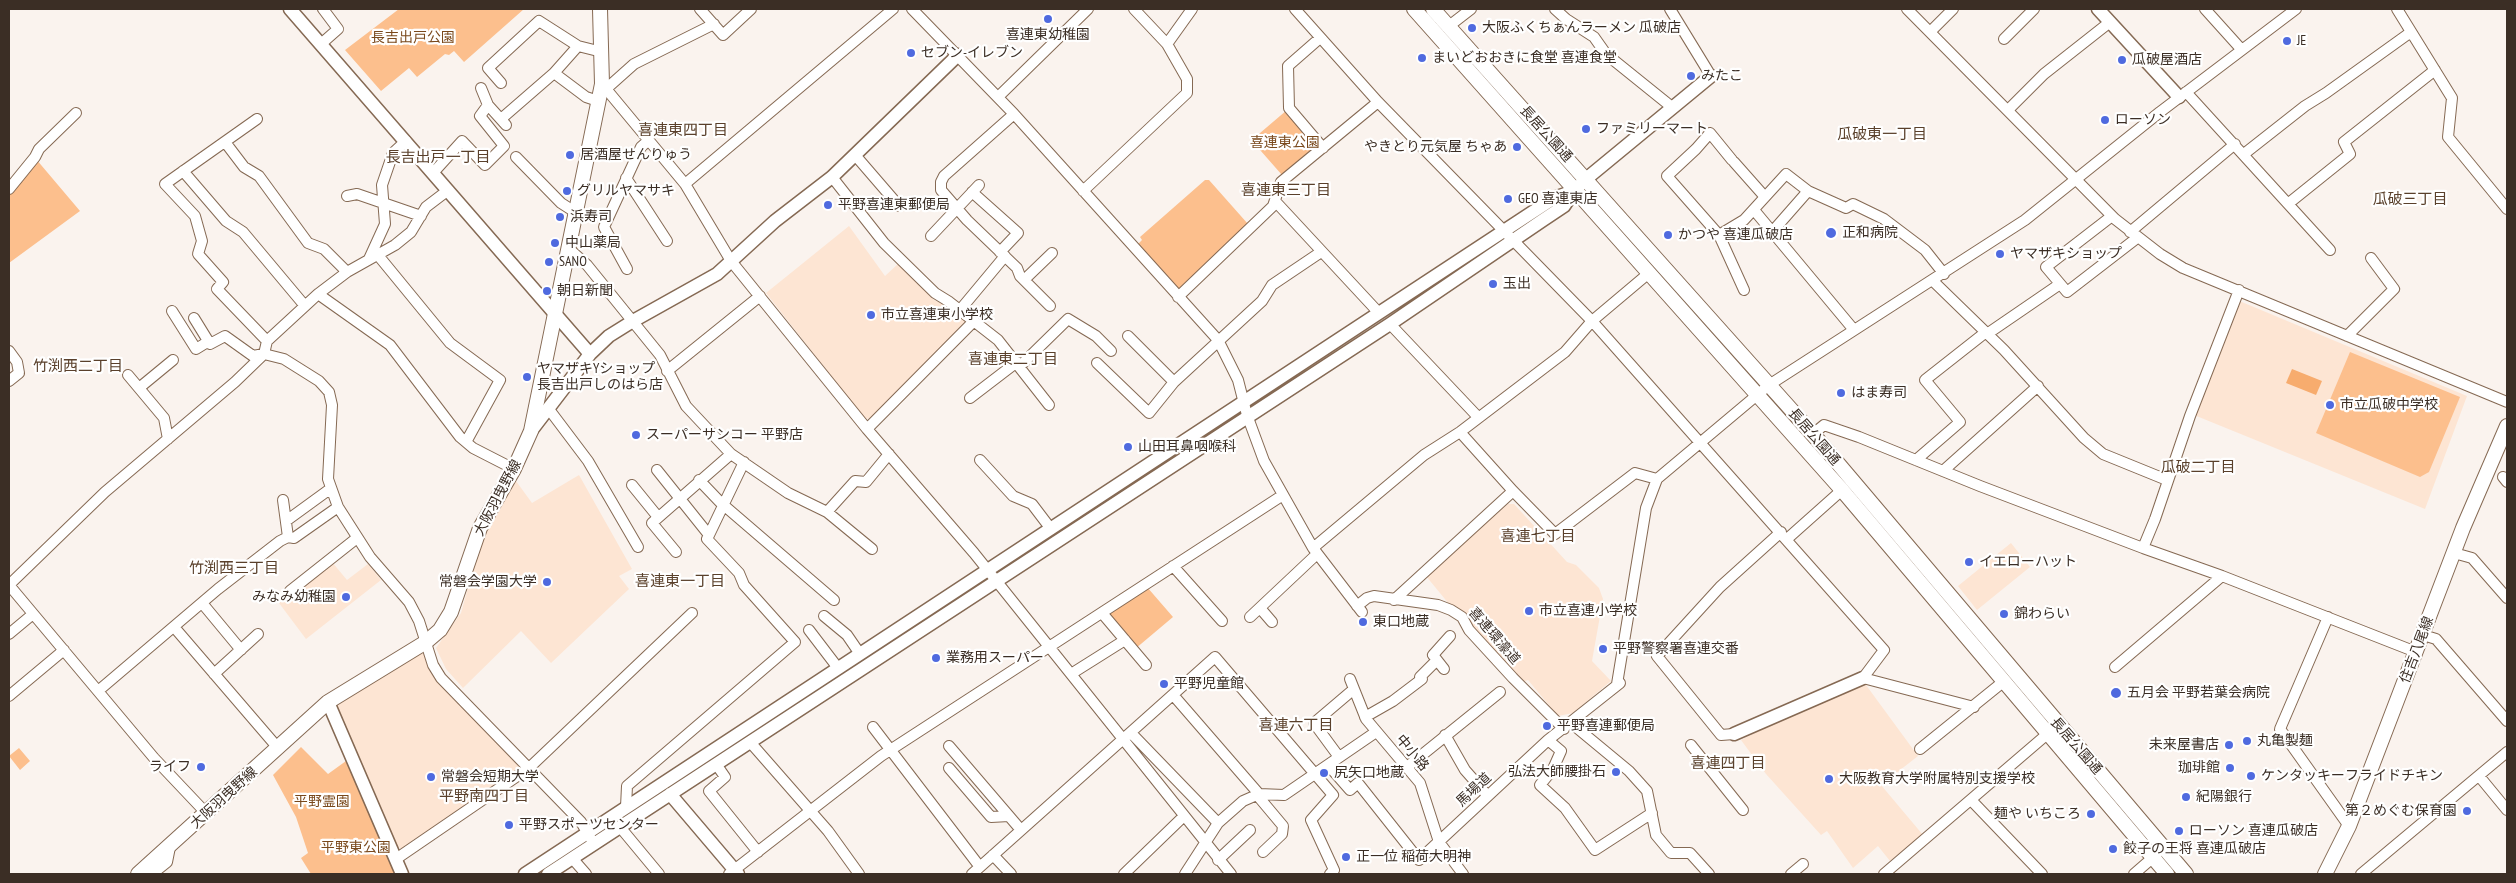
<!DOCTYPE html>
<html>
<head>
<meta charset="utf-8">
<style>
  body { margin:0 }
  #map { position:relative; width:2516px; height:883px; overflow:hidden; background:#faf3ee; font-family:"PT Sans Narrow",sans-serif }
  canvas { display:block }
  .frame { position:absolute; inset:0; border:10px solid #3b2e25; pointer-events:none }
</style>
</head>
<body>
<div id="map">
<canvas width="2516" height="883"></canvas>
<div class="frame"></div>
</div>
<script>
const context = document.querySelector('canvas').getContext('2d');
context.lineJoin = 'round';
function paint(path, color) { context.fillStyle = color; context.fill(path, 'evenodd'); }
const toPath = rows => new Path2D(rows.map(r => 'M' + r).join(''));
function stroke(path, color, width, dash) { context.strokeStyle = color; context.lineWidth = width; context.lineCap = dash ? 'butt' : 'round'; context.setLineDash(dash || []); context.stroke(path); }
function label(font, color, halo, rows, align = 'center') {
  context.font = font + ' "PT Sans Narrow","Noto Sans JP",sans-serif'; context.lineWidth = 4.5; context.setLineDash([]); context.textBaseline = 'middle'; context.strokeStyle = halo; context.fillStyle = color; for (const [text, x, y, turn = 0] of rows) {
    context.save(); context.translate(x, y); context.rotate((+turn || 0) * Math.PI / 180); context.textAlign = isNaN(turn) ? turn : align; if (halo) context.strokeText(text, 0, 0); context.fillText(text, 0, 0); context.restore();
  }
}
paint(toPath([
  [849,226,885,276,899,263,934,300,950,307,968,324,871,418,865,419,766,293],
  [2237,300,2467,396,2425,509,2194,415],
  [579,475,632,569,619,576,629,589,551,663,521,631,463,688,446,669,436,648,461,613,483,534,516,481,532,503],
  [1508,504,1514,504,1567,562,1576,565,1599,588,1603,599,1592,661,1611,681,1573,713,1558,716,1528,680,1523,682,1449,604,1426,576],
  [2011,543,2030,567,1977,610,1958,586],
  [332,562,347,580,368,564,381,580,306,639,279,603],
  [421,653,424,654,431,671,522,769,402,849,397,846,335,704,374,678],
  [1866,685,1918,756,1881,785,1923,835,1890,861,1878,846,1853,868,1827,831,1821,835,1766,774,1741,740,1793,713]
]), '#fde5d3');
paint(toPath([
  [399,9,524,9,464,62,454,51,449,55,445,54,417,77,409,68,381,91,345,50],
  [1287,110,1316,147,1282,175,1253,142,1253,139],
  [36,159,80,211,9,263,9,194],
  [1205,180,1209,180,1248,224,1180,288,1175,288,1137,245,1142,240,1140,237],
  [2350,352,2460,397,2429,472,2420,477,2316,433],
  [1147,587,1173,617,1135,649,1106,614],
  [301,747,328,774,346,761,367,801,396,874,311,874,301,858,308,853,296,817,273,775],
  [19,748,30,761,20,770,9,756]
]), '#fcbf8d');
paint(toPath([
  [2292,369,2322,381,2316,395,2286,383]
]), '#f7ac6e');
const minor = toPath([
  [700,9,723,35,751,9],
  [912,9,1014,114,1218,340,1238,380,1247,415,1264,461,1313,548,1362,612],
  [1295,9,1378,102,1592,321,1884,650,1863,678,1974,707],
  [1555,9,1566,19,1594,37,1606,54,1673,108],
  [1670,9,1711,76],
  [1907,9,2115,219,2160,254,2183,268,2507,402],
  [2205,9,2241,49],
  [2397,9,2452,98,2448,137,2507,209],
  [1449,26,1471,9],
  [1930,32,1953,9],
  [1320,38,1288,66,1289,108,1323,148],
  [2004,39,2034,9],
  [321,44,338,29,323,9],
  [1167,44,1192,9],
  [554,73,586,97,598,101],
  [501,83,488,68,539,21,578,46,602,52],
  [602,84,685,184,731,261,867,429,974,553,1231,874],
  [481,88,488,105,506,125],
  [606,89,634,64,714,24],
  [2186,92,2330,250],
  [998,97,1088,9],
  [2008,110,2044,74,2110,22],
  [1014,114,944,176,941,182,941,190,967,220,1017,268,1020,276,1050,306],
  [257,119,165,184,195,216,202,241,198,254,223,282,217,289,267,341],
  [501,119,554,73,578,46],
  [225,142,244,167,259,176,308,243,324,249,347,272],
  [2244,154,2305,106,2326,93,2411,32],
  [855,155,899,206],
  [516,157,561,203,575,212],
  [1732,160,1710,133,1696,149,1667,176,1719,235,1744,290],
  [1734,162,1765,197],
  [183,171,226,221,243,232,305,306],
  [433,173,462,141,485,165,504,146,480,116,488,105],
  [832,177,884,243,935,293,948,301,998,340,1049,405],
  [626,178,667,241],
  [685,184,893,9],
  [9,189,35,157,39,149,76,113],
  [1083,191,1187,93,1187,79,1167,44,1134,9],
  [972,192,1018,233,1000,252],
  [347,196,357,194,421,216],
  [1275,201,1379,313],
  [2289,203,2350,154,2344,142,2435,70],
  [1754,210,1854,330],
  [2112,216,2046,267,2067,292,2137,238],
  [1772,232,1808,191],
  [2130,232,2235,144],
  [1719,235,1744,220,1786,174,1808,191,1846,208,1853,204,1884,219,1925,250,1944,274],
  [931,236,979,185],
  [568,248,587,265,660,355,686,406,731,454,788,493,827,512,872,549],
  [377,254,450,343,500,380,466,442],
  [369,259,385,224,382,185,393,153,406,141],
  [627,269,604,227,641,147,649,140],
  [1024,280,1052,253],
  [1932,280,2004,350,2084,438,2103,454,2167,480],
  [318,294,390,345,460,437,473,448,514,469],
  [1178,297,1273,206,1281,182,1378,102],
  [960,310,1005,256],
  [172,311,196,349,209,341],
  [194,318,210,344,225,336,253,356,264,354,284,359,319,381,329,392,332,405,328,479,338,507,370,557,409,602,419,621,433,665,441,678,581,822,591,839],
  [1390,324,1478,417],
  [1987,334,2060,284],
  [1128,336,1174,382],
  [2347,336,2394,289,2371,258],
  [9,351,17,362,19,373,9,381],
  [1097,363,1149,413,1174,382,1262,301,1272,285,1321,252],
  [1020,366,1068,319,1096,336,1111,351],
  [667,371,760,296],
  [128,375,164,418,168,439],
  [139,388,173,360],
  [970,398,1017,362],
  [548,408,588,461,638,547],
  [867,429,974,321],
  [1460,432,1513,491,1555,534,1635,473,1657,479],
  [1813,434,1824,425,1859,437,1980,486,2143,548,2222,576,2416,652],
  [980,460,1013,496,1032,504,1051,529],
  [1916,460,1960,422,1925,380,1986,332],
  [1943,471,2038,386],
  [2503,477,2507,482],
  [699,480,720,502,834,600],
  [632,485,658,517],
  [283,500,288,537],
  [827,512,855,481,866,482,889,454],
  [286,521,330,489],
  [709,535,744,462],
  [1787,539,1842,490],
  [1313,548,1424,455,1460,432,1565,352,1592,321,1649,273],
  [2143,548,2155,519,2190,416,2239,290],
  [676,552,652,523,731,454],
  [2454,553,2472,558,2507,598],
  [1173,566,1222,621],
  [9,585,105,492,235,382,264,354,267,341,318,294,347,272,395,245,411,232,426,207,447,191],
  [9,585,154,758,207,814],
  [290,591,357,538],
  [1394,600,1513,491],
  [202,603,241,650],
  [1357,606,1367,598,1374,596,1438,605,1451,610,1462,617,1469,630,1513,678,1564,729],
  [1260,608,1272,622],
  [1102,613,1146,665],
  [824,616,847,635,860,654],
  [1250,617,1317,554],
  [2328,617,2280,729,2349,826],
  [174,627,278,748],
  [809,630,838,668],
  [9,634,33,614],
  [2423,635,2436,639,2507,721],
  [2115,667,2222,576],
  [1444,669,1433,655,1450,636],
  [214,674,258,634],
  [1071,674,1125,640],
  [1420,677,1437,660],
  [1350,679,1366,719,1420,783,1439,842,1463,874],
  [1617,684,1646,508,1657,479,1769,385,2025,220,2160,112,2296,9],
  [98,691,218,589,280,541,288,537,294,538,338,507],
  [9,696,64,650],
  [1174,696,1259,794],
  [1365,717,1393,701,1422,679],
  [1571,723,1629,771,1647,791,1656,835,1671,853,1690,853,1709,874],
  [873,727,980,867],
  [1132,734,1218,823],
  [1734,734,1721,735,1657,656,1720,587,1781,532],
  [1445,735,1465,770,1488,796],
  [1548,740,1561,751,1553,769,1540,785,1565,808,1595,850,1652,813],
  [750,742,828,831,859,874],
  [1691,745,1743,810],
  [949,746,1021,830],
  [1920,749,2003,682],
  [1339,757,1314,723,1354,689],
  [716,764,725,777,709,791,758,852],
  [1329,766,1350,790,1358,783,1419,860,1548,740,1620,683],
  [1407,767,1500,692],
  [949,768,991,817,1009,816],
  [2479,776,2507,810],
  [1257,795,1283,826,1282,834,1263,852],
  [1971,800,2042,874],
  [626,807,627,786,795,642,744,585,739,573,707,539,709,535,657,470],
  [620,827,659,874],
  [993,855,1011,874],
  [572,858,586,874],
  [396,859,529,768,692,613],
  [1218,860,1250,830],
  [152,874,167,862,170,847],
  [729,874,881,756,1283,495],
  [972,874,1215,657,1333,795,1311,820,1334,870,1330,874],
  [1124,874,1184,816],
  [1185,874,1218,823,1243,801,1259,794,1284,795,1376,732],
  [1791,874,1803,864],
  [1884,874,2052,730],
  [2134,874,2157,854],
  [2361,874,2507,752]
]);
const tertiary = toPath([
  [290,9,590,354],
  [2098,9,2179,97],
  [531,431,590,354,609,336,633,321,717,274,775,221,832,177,958,55],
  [328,702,402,874],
  [1734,734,1863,678],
  [670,794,738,874],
  [525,874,1554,198,1574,191],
  [548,874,1390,324,1543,220,1564,206,1574,191,1586,179,1711,76]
]);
const secondary = toPath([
  [1414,9,1842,490,2167,874],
  [1433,9,1813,434,2186,874],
  [138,874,328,702,426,642,440,630,451,612,480,528,514,469,531,431,602,84,600,9],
  [2325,874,2349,826,2463,528,2507,426]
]);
stroke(minor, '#856953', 12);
stroke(tertiary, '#856953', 15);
stroke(secondary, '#856953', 16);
stroke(minor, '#fff', 10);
stroke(tertiary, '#fff', 12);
stroke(secondary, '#fff', 14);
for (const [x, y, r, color] of [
  [1048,19,5,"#4f6adf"],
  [1472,28,5,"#4f6adf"],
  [2287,41,5,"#4f6adf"],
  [911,53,5,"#4f6adf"],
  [1422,58,5,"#4f6adf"],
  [2122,60,5,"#4f6adf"],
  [1691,76,5,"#4f6adf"],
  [2105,120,5,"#4f6adf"],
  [1586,129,5,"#4f6adf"],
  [1517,147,5,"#4f6adf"],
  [570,155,5,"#4f6adf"],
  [567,191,5,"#4f6adf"],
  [1508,199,5,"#4f6adf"],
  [828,205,5,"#4f6adf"],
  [560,217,5,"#4f6adf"],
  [1831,233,6,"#4f6adf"],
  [1668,235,5,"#4f6adf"],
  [555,243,5,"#4f6adf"],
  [2000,254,5,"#4f6adf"],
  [549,262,5,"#4f6adf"],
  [1493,284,5,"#4f6adf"],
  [547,291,5,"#4f6adf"],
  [871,315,5,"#4f6adf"],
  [527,377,5,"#4f6adf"],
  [1841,393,5,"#4f6adf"],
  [2330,405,5,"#4f6adf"],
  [636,435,5,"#4f6adf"],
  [1128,447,5,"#4f6adf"],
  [1969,562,5,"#4f6adf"],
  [547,582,5,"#4f6adf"],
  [346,597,5,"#4f6adf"],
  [1529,611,5,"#4f6adf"],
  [2004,614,5,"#4f6adf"],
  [1363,622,5,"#4f6adf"],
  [1603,649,5,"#4f6adf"],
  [936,658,5,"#4f6adf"],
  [1164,684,5,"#4f6adf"],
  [2116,693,6,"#4f6adf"],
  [1547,726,5,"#4f6adf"],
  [2247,741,5,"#4f6adf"],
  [2229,745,5,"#4f6adf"],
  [201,767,5,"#4f6adf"],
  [2230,768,5,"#4f6adf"],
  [1616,772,5,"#4f6adf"],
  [1324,773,5,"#4f6adf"],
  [2251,776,5,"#4f6adf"],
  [431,777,5,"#4f6adf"],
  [1829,779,5,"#4f6adf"],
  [2186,797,5,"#4f6adf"],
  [2467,811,5,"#4f6adf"],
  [2091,814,5,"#4f6adf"],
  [509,825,5,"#4f6adf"],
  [2179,831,5,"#4f6adf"],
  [2113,849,5,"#4f6adf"],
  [1346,857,5,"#4f6adf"]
]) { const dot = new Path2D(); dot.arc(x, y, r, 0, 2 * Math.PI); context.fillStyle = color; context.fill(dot); stroke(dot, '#fff', 2); }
label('14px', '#3b2e25', '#fff', [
  ["大阪ふくちぁんラーメン 瓜破店",1482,28],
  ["喜連東幼稚園",1048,35,"center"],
  ["JE",2297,41],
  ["セブン-イレブン",921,53],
  ["まいどおおきに食堂 喜連食堂",1432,58],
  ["瓜破屋酒店",2132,60],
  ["みたこ",1701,76],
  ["ローソン",2115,120],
  ["ファミリーマート",1596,129],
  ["やきとり元気屋 ちゃあ",1507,147,"right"],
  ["居酒屋せんりゅう",580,155],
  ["グリルヤマサキ",577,191],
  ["GEO 喜連東店",1518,199],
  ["平野喜連東郵便局",838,205],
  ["浜寿司",570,217],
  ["正和病院",1842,233],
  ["かつや 喜連瓜破店",1678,235],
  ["中山薬局",565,243],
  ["ヤマザキショップ",2010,254],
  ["SANO",559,262],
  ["玉出",1503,284],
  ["朝日新聞",557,291],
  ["市立喜連東小学校",881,315],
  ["ヤマザキYショップ",537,369],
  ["長吉出戸しのはら店",537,385],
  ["はま寿司",1851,393],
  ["市立瓜破中学校",2340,405],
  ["スーパーサンコー 平野店",646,435],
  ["山田耳鼻咽喉科",1138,447],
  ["イエローハット",1979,562],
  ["常磐会学園大学",537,582,"right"],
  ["みなみ幼稚園",336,597,"right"],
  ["市立喜連小学校",1539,611],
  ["錦わらい",2014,614],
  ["東口地蔵",1373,622],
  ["平野警察署喜連交番",1613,649],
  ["業務用スーパー",946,658],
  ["平野児童館",1174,684],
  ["五月会 平野若葉会病院",2127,693],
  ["平野喜連郵便局",1557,726],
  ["丸亀製麺",2257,741],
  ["未来屋書店",2219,745,"right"],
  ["ライフ",191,767,"right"],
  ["珈琲館",2220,768,"right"],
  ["弘法大師腰掛石",1606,772,"right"],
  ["尻矢口地蔵",1334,773],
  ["ケンタッキーフライドチキン",2261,776],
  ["常磐会短期大学",441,777],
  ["大阪教育大学附属特別支援学校",1839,779],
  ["紀陽銀行",2196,797],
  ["第２めぐむ保育園",2457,811,"right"],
  ["麺や いちころ",2081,814,"right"],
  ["平野スポーツセンター",519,825],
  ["ローソン 喜連瓜破店",2189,831],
  ["餃子の王将 喜連瓜破店",2123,849],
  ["正一位 稲荷大明神",1356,857]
], 'left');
label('14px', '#7a491c', '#fff', [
  ["長吉出戸公園",413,38],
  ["喜連東公園",1285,143],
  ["平野霊園",322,802],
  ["平野東公園",356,848]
]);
label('14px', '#3b2e25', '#fff', [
  ["長居公園通",1546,134,48],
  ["長居公園通",1814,437,49],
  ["大阪羽曳野線",498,498,-62],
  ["喜連環濠道",1494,636,49],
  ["住吉八尾線",2417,650,-69],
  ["長居公園通",2076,746,49],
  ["中小路",1412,753,50],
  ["馬場道",1474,790,-43],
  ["大阪羽曳野線",224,798,-42]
]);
label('15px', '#5a402b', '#fff', [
  ["喜連東四丁目",683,131],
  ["瓜破東一丁目",1882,135],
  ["長吉出戸一丁目",438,158],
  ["喜連東三丁目",1286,191],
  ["瓜破三丁目",2410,200],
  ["喜連東二丁目",1013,360],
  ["竹渕西二丁目",78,367],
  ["瓜破二丁目",2198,468],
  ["喜連七丁目",1538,537],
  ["竹渕西三丁目",234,569],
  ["喜連東一丁目",680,582],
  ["喜連六丁目",1296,726],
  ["喜連四丁目",1728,764],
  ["平野南四丁目",484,797]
]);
</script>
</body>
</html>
